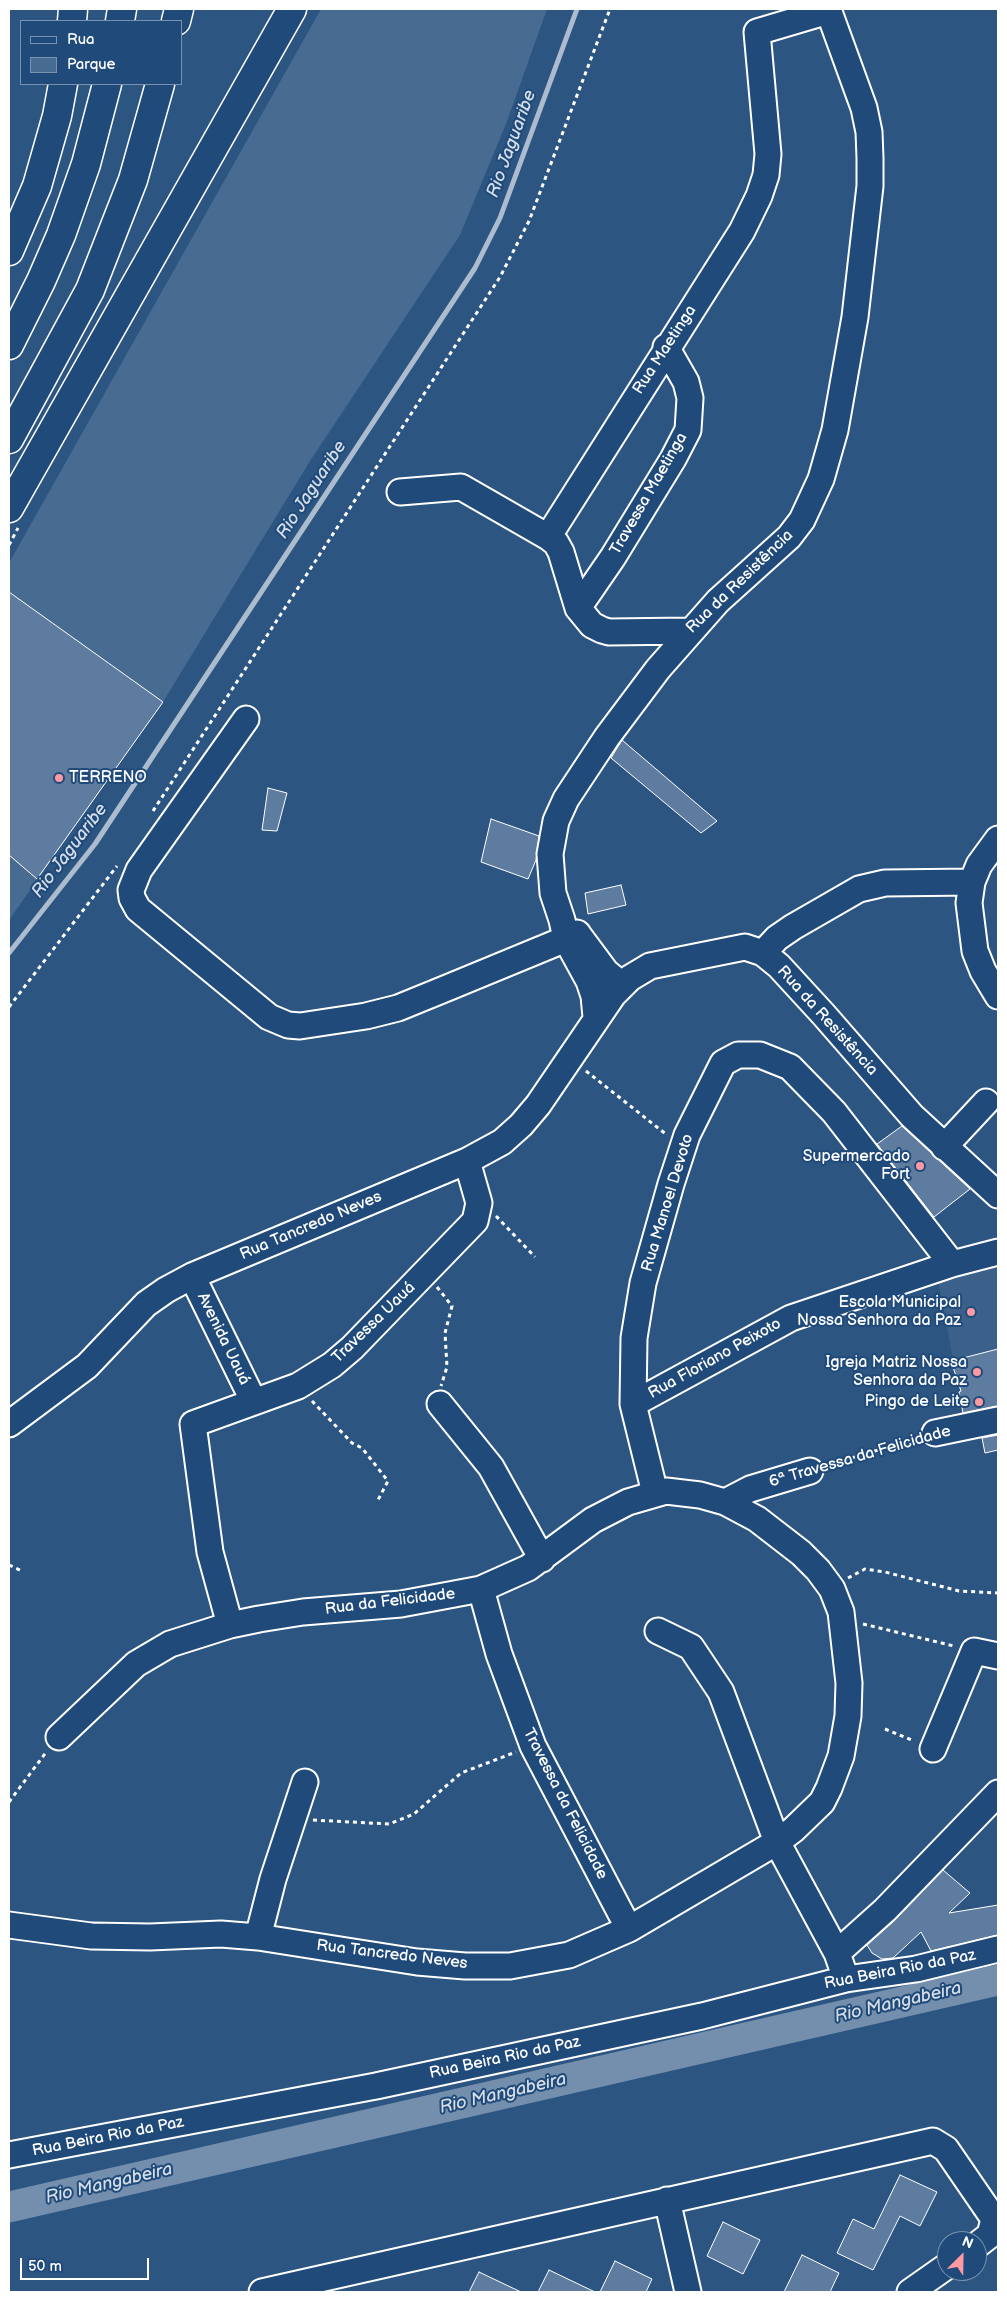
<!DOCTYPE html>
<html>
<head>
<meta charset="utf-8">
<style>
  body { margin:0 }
  #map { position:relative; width:1007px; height:2301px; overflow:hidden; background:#2c5582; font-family:"Balsamiq Sans",sans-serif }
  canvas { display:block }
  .frame { position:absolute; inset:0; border:10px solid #fff; pointer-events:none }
  .legend { position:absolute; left:20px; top:20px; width:162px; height:65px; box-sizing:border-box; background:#1f4a7a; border:1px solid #7992af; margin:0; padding:6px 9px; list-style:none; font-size:15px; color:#fff }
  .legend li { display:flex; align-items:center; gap:10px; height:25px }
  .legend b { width:25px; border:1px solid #7992af }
  .north { position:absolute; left:937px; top:2231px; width:50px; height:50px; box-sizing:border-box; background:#1f4a7a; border:1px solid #7992af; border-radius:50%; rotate:23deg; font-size:14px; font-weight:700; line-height:20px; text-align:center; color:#fff }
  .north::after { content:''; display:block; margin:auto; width:18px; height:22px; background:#ff9aa2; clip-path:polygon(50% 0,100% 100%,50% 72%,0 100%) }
  .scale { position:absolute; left:20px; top:2258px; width:129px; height:22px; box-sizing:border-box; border:2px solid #fff; border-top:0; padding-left:6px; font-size:15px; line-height:18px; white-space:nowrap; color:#fff; -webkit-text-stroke:4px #1f4a7a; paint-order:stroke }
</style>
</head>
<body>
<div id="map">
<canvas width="1007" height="2301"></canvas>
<div class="frame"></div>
<ul class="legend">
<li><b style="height:6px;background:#1f4a7a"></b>Rua</li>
<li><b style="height:14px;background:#486b92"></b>Parque</li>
</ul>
<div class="north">N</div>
<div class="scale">50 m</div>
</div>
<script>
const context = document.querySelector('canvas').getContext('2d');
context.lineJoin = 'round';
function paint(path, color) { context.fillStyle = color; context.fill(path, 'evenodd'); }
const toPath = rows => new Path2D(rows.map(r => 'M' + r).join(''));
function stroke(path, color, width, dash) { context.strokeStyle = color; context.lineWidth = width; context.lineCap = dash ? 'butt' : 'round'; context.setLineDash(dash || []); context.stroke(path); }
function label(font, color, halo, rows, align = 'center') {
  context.font = font + ' "Balsamiq Sans",sans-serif'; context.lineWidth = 4; context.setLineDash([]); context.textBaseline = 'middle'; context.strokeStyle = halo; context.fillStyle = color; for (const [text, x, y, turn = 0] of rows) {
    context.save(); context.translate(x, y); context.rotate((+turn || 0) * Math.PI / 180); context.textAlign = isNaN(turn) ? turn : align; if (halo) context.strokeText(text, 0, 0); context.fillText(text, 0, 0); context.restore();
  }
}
paint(toPath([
  [998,1258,998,1349,953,1359,937,1275]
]), '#3b618b');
paint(toPath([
  [321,9,547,9,506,124,460,235,310,461,163,702,9,920,9,563]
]), '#486b92');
stroke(toPath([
  [9,953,95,844,475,268,500,218,577,9]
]), '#acbcce', 5);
stroke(toPath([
  [9,2207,998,1980]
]), '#748fad', 31);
const building = toPath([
  [9,592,163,702,37,879,9,855,9,592],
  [622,740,717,821,701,833,611,758,622,740],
  [268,788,287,793,277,831,262,830,268,788],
  [491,819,539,836,536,860,528,879,481,862,491,819],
  [621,885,626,905,588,914,585,893,621,885],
  [902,1126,970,1189,934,1217,877,1144,902,1126],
  [998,1349,998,1406,963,1413,959,1392,961,1391,951,1361,998,1349],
  [998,1435,998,1450,985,1453,982,1438,998,1435],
  [943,1870,970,1893,949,1913,998,1905,998,1935,931,1951,921,1932,893,1958,882,1959,872,1953,867,1945,895,1920,943,1870],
  [900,2175,937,2192,920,2226,900,2216,873,2270,837,2253,853,2219,874,2229,900,2175],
  [723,2222,760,2240,743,2274,707,2256,723,2222],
  [802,2255,839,2273,830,2292,784,2292,802,2255],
  [615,2261,652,2279,646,2292,600,2292,615,2261],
  [549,2270,595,2292,538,2292,549,2270],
  [479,2272,521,2292,469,2292,479,2272]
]);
paint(building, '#5e7c9f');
stroke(building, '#fff', 1);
const minor = toPath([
  [400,492,461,487,548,537,556,543,561,552,578,608,592,625,602,630,609,632,689,631],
  [548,537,742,231,759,196,766,175,768,154,757,32,828,11],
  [578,608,613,557,673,459,688,430,690,398,686,382,666,347],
  [246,719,139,870,131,890,132,898,138,909,269,1017,288,1025,300,1026,366,1016,398,1008,447,988,578,934],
  [998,839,979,865,972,882,969,903,975,951,983,971,998,996],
  [577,933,606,972,622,985],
  [763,953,777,938,793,927,859,889,885,883,972,882],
  [596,1017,594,996,589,981,566,939,562,920,553,893,550,854,556,821,566,799,607,737,658,669,718,601,789,537,802,520,821,479,835,430,855,317,870,186,870,158,869,132,864,108,828,9],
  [944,1147,986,1102],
  [192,1276,254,1402],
  [440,1404,491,1467,542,1559],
  [633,1404,791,1318,952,1264,998,1252],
  [9,1424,87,1366,146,1304,166,1290,192,1276,467,1161,502,1142,521,1125,538,1105,613,995,630,978,650,966,745,947,763,953,779,966,824,1015,912,1116,998,1195],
  [935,1433,998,1420],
  [655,1493,633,1404,634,1338,643,1283,671,1184,687,1135,723,1063,738,1055,760,1055,790,1067,834,1112,952,1264],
  [725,1502,750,1489,810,1471],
  [481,1589,499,1654,533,1746,629,1929],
  [230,1625,210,1552,193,1424,298,1386,332,1365,352,1348,475,1221,479,1203,467,1161],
  [658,1631,691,1647,721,1692,777,1842,837,1953,846,1979],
  [933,1749,974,1651,998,1656],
  [9,1925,91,1936,150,1937,221,1934,258,1937,417,1962,465,1966,510,1966,569,1955,629,1929,777,1842,793,1830,822,1802,829,1788,841,1756,848,1716,849,1683,841,1612,832,1589,818,1570,801,1553,757,1519,725,1502,700,1495,666,1491,628,1502,593,1520,528,1568,481,1589,401,1604,303,1612,259,1619,230,1625,170,1644,136,1664,59,1737],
  [258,1937,273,1879,305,1782],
  [837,1953,885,1910,998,1793],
  [9,2155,376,2086,702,2016,846,1979,916,1969,998,1949],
  [667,2200,688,2292],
  [262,2292,933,2141,946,2149,994,2219,990,2235,977,2245],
  [910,2292,947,2266]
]);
const major = toPath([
  [72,21,73,9],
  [120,21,122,9],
  [176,21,179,9],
  [9,251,37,186,57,116,63,84],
  [9,345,41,281,61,235,86,164,107,84],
  [9,439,90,290,133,180,160,84],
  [9,508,292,9]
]);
stroke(minor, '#fff', 29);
stroke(major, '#fff', 31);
stroke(toPath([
  [9,545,18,528],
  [153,811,500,277,529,221,610,9],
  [9,1007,117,866],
  [586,1071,667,1135],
  [496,1216,535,1257],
  [437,1287,452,1306,445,1333,447,1367,441,1386],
  [312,1401,352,1443,362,1448,388,1481,378,1500],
  [828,1465,915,1439],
  [9,1565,22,1571],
  [848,1578,865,1569,885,1572,959,1591,998,1593],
  [863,1624,954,1646],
  [885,1729,914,1741],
  [9,1802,47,1751],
  [313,1820,389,1824,414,1814,461,1773,516,1752]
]), '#fff', 3, [4, 4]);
stroke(minor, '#1f4a7a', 25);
stroke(major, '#1f4a7a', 28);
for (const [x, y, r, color] of [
  [59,778,5,"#ff9aa2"],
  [920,1166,5,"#ff9aa2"],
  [971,1312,5,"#ff9aa2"],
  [977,1372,5,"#ff9aa2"],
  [979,1402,5,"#ff9aa2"]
]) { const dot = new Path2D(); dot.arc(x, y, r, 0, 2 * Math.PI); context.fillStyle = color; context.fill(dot); stroke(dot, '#1f4a7a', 2); }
label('16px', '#fff', '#1f4a7a', [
  ["Rua Maetinga",665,350,-57],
  ["Travessa Maetinga",649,494,-60],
  ["Rua da Resistência",740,582,-44],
  ["Rua da Resistência",827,1021,48],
  ["Rua Manoel Devoto",668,1203,-73],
  ["Rua Tancredo Neves",311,1226,-23],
  ["Travessa Uauá",374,1323,-44],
  ["Avenida Uauá",223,1339,64],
  ["Rua Floriano Peixoto",715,1359,-29],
  ["6ª Travessa da Felicidade",860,1457,-16],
  ["Rua da Felicidade",390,1602,-7],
  ["Travessa da Felicidade",565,1804,63],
  ["Rua Tancredo Neves",392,1955,7],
  ["Rua Beira Rio da Paz",900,1970,-11],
  ["Rua Beira Rio da Paz",505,2058,-12],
  ["Rua Beira Rio da Paz",108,2137,-11]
]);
label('16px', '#fff', '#1f4a7a', [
  ["TERRENO",69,778,"left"],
  ["Supermercado",910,1157],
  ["Fort",910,1175],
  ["Escola Municipal",961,1303],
  ["Nossa Senhora da Paz",961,1321],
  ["Igreja Matriz Nossa",967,1363],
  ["Senhora da Paz",967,1381],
  ["Pingo de Leite",969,1402]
], 'right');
label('italic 18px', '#d5dde6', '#1f4a7a', [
  ["Rio Jaguaribe",512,144,-70],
  ["Rio Jaguaribe",312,490,-57],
  ["Rio Jaguaribe",70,851,-53],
  ["Rio Mangabeira",898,2003,-13],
  ["Rio Mangabeira",503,2094,-13],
  ["Rio Mangabeira",109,2184,-13]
]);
</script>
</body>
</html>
